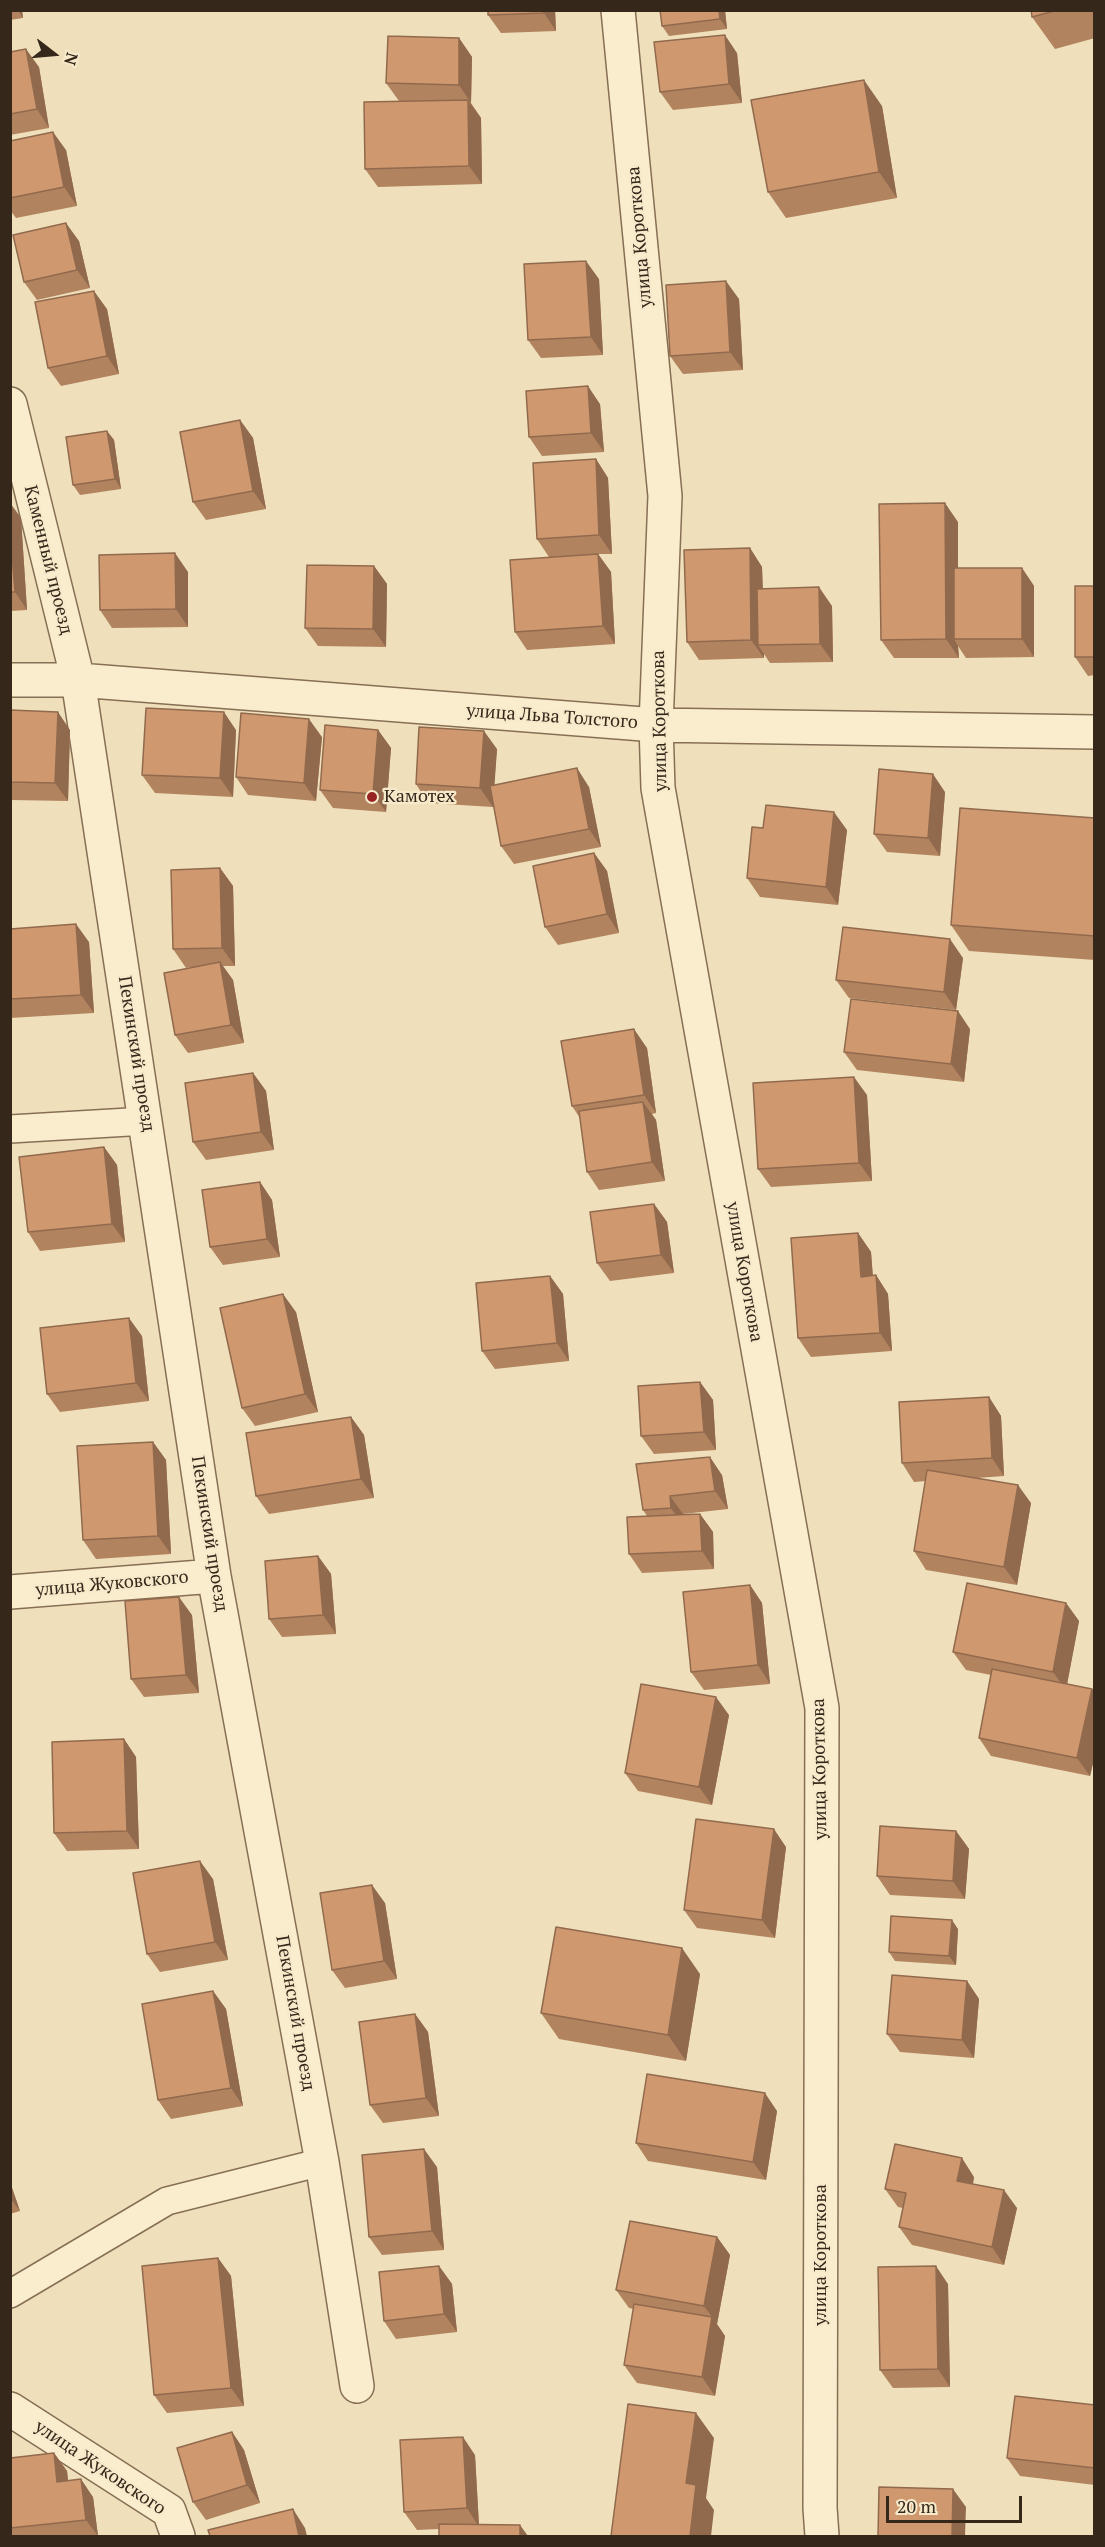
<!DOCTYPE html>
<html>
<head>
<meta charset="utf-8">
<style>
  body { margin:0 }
  #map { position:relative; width:1105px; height:2547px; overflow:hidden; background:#efe0bb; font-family:"PT Serif",serif }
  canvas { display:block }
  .frame { position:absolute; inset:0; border:12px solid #35271a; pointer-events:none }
  .north { position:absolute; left:24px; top:24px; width:60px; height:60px; -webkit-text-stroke:4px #f6eacb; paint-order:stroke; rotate:106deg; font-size:16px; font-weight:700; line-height:24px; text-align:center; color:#35271a }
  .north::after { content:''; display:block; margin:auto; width:21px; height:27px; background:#35271a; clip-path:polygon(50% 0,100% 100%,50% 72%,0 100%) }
  .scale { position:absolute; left:886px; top:2496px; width:136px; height:27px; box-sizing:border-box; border:3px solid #35271a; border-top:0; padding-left:8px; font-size:18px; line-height:21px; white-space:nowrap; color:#35271a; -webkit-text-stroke:4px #f6eacb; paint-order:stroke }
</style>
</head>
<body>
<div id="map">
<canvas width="1105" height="2547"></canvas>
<div class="frame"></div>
<div class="north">N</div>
<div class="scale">20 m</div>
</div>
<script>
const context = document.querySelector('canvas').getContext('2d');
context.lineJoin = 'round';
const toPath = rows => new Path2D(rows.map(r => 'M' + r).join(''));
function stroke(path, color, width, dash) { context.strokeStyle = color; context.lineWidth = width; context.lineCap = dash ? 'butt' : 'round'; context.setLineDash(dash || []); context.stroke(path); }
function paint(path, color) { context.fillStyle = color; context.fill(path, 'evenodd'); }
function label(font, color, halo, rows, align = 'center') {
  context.font = font + ' "PT Serif",serif'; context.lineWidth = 4.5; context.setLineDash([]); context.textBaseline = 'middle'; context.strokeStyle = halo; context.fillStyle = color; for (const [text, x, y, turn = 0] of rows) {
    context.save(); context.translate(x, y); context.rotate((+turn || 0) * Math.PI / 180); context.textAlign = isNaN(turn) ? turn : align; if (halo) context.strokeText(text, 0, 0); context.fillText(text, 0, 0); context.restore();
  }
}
const service = toPath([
  [10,1129,146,1121],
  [10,2294,167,2201,322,2162]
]);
const minor = toPath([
  [618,10,665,496,656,725,658,788,822,1708,820,2508,822,2536],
  [10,404,78,680,214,1576,322,2162,357,2386],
  [10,680,78,680,656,725,1094,732],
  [10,1592,214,1576],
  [10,2409,169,2511,178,2536]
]);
stroke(service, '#876f55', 30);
stroke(minor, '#876f55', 36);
stroke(service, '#faedce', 27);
stroke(minor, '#faedce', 33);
paint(toPath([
  [10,10,22,10,23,18,10,20],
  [555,10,556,31,501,33,488,15],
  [725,10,727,29,669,36,662,26],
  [1031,10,1095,10,1095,38,1055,49,1032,17],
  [459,38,472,57,471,103,481,118,482,184,378,187,365,169,399,101,386,83],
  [10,52,39,67,49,128,10,135],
  [737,53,742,103,673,110,660,92],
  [882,106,897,198,786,218,768,192],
  [10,141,66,150,77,206,16,218,10,210],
  [79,241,90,288,37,300,24,282],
  [599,279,603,355,541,358,528,340],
  [739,299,743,370,683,374,670,356],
  [107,309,119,374,61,386,48,368],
  [600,404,604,452,542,456,529,437],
  [240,420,253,438,266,509,206,520,193,502],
  [107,431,114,440,121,489,80,495,73,485],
  [596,459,608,478,612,554,598,554,611,572,615,644,527,650,515,632,549,557,537,539],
  [10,503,21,518,27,610,10,611],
  [958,522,958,568,1022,568,1034,586,1034,657,966,658,958,646,959,658,894,658,881,640],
  [750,548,762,567,763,588,832,606,833,662,770,663,764,654,764,658,699,660,687,642],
  [374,566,387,584,386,647,318,646,305,628],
  [188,572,188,627,112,628,100,610],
  [1095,586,1095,675,1088,676,1075,657],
  [10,710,70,730,68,801,11,800],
  [236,730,233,797,155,793,142,775],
  [378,730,391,748,386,812,333,808,320,790],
  [322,737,316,801,248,795,236,777],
  [497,749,494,785,589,787,601,847,514,864,501,846,493,803,493,807,428,803,416,784],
  [945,792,940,856,887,852,874,834],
  [1095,818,1095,960,969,951,951,925],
  [763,828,847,830,838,905,760,897,747,878],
  [594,853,607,871,619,933,558,945,545,927],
  [220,868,233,886,235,966,223,966,233,980,244,1043,188,1053,175,1035,191,967,186,968,173,949],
  [10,929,89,942,94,1013,10,1018],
  [963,958,956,1010,849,998,836,980],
  [970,1029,964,1082,857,1070,844,1052],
  [647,1048,656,1113,652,1114,656,1120,665,1181,599,1190,587,1172,580,1118,572,1106],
  [253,1073,266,1091,274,1150,206,1160,193,1142],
  [867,1095,872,1181,771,1187,758,1169],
  [104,1147,117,1165,125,1242,40,1251,28,1232],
  [260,1182,272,1200,280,1257,223,1265,210,1247],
  [654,1204,667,1222,674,1273,610,1281,597,1263],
  [858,1233,871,1252,873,1276,876,1275,888,1294,892,1351,811,1357,798,1338],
  [550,1276,563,1294,569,1361,495,1369,482,1351],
  [296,1312,318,1412,255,1426,242,1408],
  [142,1336,149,1401,60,1412,47,1394],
  [700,1382,713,1400,716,1450,654,1454,641,1436],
  [989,1397,1001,1416,1004,1476,977,1478,1031,1503,1017,1585,926,1570,914,1551,926,1481,914,1482,902,1463],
  [351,1417,364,1435,374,1498,269,1514,256,1496],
  [153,1442,166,1460,171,1554,96,1559,83,1540],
  [636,1464,722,1475,728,1509,683,1514,700,1514,713,1532,714,1569,642,1573,629,1554,647,1516,643,1510],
  [318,1556,331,1574,336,1634,282,1637,269,1619],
  [750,1585,762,1603,770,1684,704,1690,691,1672],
  [1066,1603,1079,1621,1067,1684,1092,1689,1095,1693,1095,1755,1090,1776,991,1756,979,1738,991,1675,966,1670,953,1652],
  [192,1615,199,1693,144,1697,131,1679],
  [729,1715,712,1805,638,1791,625,1773],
  [124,1739,136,1757,139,1849,67,1851,54,1833],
  [956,1831,969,1849,965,1899,890,1895,877,1876],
  [786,1847,775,1938,697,1928,684,1910],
  [213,1879,228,1960,160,1972,147,1954],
  [385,1903,397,1979,345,1988,332,1970],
  [958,1929,956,1965,895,1961,889,1952],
  [700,1974,686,2061,559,2039,541,2013],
  [967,1981,979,1999,974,2058,900,2052,887,2034],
  [213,1991,226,2009,243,2106,171,2119,158,2100],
  [415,2014,428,2032,439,2116,383,2123,370,2105],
  [777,2111,766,2180,648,2161,636,2143],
  [437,2167,444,2250,382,2255,369,2237],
  [974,2177,973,2184,1017,2208,1004,2265,912,2245,899,2227,903,2208,898,2207,885,2189],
  [10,2182,20,2211,10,2214],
  [717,2237,730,2255,717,2324,725,2336,715,2396,637,2383,624,2365,634,2309,629,2308,616,2290],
  [218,2258,231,2276,244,2406,167,2413,154,2395],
  [439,2266,452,2284,457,2332,396,2339,384,2321],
  [948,2284,950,2387,893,2388,880,2370],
  [1095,2405,1095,2485,1020,2476,1007,2458],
  [232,2432,244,2450,260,2503,206,2520,193,2502],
  [54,2453,67,2471,68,2480,93,2497,98,2536,10,2536,10,2458],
  [475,2455,479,2524,439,2529,417,2530,404,2512]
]), '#b2835f');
paint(toPath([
  [18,10,22,10,23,18],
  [543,10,555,10,556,31,544,13],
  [719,10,725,10,727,29,720,19],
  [725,35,737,53,742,103,729,84],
  [459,38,472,57,471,103,459,85],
  [26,49,39,67,49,128,37,109],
  [864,80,882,106,897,198,879,172],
  [468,100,481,118,482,184,469,166],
  [53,132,66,150,77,206,64,187],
  [66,223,79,241,90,288,77,270],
  [586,261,599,279,603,355,591,337],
  [726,281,739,299,743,370,730,352],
  [94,291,107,309,119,374,107,356],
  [588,386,600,404,604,452,591,433],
  [240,420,253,438,266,509,253,491],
  [107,431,114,440,121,489,115,479],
  [596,459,608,478,612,554,599,535],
  [10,503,21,518,27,610,15,592,10,531],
  [945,503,958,522,958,639,954,639,958,646,959,658,946,639],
  [750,548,762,567,764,645,758,645,764,654,764,658,751,640],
  [175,553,188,572,188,627,176,609],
  [598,554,611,572,615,644,603,626],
  [374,566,387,584,386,647,373,629],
  [1022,568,1034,586,1034,657,1022,639],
  [819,587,832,606,833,662,820,644],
  [58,712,70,730,68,801,55,783],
  [224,712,236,730,233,797,220,778],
  [309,719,322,737,316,801,304,783],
  [378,730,391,748,386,812,373,794],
  [484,731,497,749,493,807,480,788],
  [577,768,589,787,601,847,589,829],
  [933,774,945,792,940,856,928,838],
  [834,812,847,830,838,905,826,887],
  [594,853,607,871,619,933,607,914],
  [220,868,233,886,235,966,222,948],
  [76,924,89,942,94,1013,81,995],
  [950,939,963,958,956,1010,944,992],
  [220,962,233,980,244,1043,231,1025],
  [958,1011,970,1029,964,1082,951,1064],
  [634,1029,647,1048,656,1113,644,1095],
  [253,1073,266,1091,274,1150,261,1132],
  [854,1077,867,1095,872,1181,859,1163],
  [643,1102,656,1120,665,1181,652,1162],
  [104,1147,117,1165,125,1242,112,1224],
  [260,1182,272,1200,280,1257,267,1239],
  [654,1204,667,1222,674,1273,661,1255],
  [858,1233,871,1252,874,1295,861,1277],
  [876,1275,888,1294,892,1351,880,1333],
  [550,1276,563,1294,569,1361,557,1343],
  [283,1294,296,1312,318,1412,305,1394],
  [129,1318,142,1336,149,1401,136,1383],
  [700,1382,713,1400,716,1450,704,1432],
  [989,1397,1001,1416,1004,1476,992,1458],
  [351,1417,364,1435,374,1498,361,1479],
  [153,1442,166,1460,171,1554,158,1536],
  [710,1457,722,1475,728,1509,715,1491],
  [1018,1485,1031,1503,1017,1585,1004,1567],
  [670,1496,683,1514,683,1526,671,1508],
  [700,1514,713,1532,714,1569,702,1551],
  [318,1556,331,1574,336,1634,323,1615],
  [750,1585,762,1603,770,1684,758,1665],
  [179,1597,192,1615,199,1693,186,1675],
  [1066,1603,1079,1621,1066,1690,1053,1672],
  [1092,1689,1095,1693,1095,1755,1090,1776,1077,1758],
  [716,1697,729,1715,712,1805,699,1787],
  [124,1739,136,1757,139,1849,127,1831],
  [774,1829,786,1847,775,1938,762,1920],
  [956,1831,969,1849,965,1899,953,1881],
  [200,1861,213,1879,228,1960,215,1942],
  [372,1885,385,1903,397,1979,384,1961],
  [952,1920,958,1929,956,1965,949,1956],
  [682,1948,700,1974,686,2061,668,2035],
  [967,1981,979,1999,974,2058,962,2040],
  [213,1991,226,2009,243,2106,231,2088],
  [415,2014,428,2032,439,2116,426,2098],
  [765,2093,777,2111,766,2180,753,2162],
  [424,2149,437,2167,444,2250,432,2231],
  [962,2158,974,2177,970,2199,957,2181],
  [10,2182,20,2211,10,2198],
  [1004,2190,1017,2208,1004,2265,992,2247],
  [717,2237,730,2255,717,2324,704,2306],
  [218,2258,231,2276,244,2406,231,2388],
  [439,2266,452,2284,457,2332,444,2314],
  [936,2266,948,2284,950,2387,938,2369],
  [712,2317,725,2336,715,2396,702,2377],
  [696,2413,714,2438,706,2498,714,2510,711,2536,690,2536,686,2483],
  [232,2432,244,2450,260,2503,247,2485],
  [463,2437,475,2455,479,2527,467,2508],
  [54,2453,67,2471,70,2500,57,2482],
  [81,2479,93,2497,98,2536,86,2520],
  [953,2489,966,2507,965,2536,952,2536],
  [293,2509,305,2528,307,2536,299,2536],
  [520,2525,528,2536,520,2536]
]), '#916a4e');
const building = toPath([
  [488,10,543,10,544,13,488,15,488,10],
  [660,10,719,10,720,19,662,26,660,10],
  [1031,10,1058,10,1032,17,1031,10],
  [725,35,729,84,660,92,654,42,725,35],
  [388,36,459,38,459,85,386,83,388,36],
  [26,49,37,109,10,114,10,52,26,49],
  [864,80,879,172,768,192,751,100,864,80],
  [468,100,469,166,365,169,364,102,468,100],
  [53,132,64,187,10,198,10,141,53,132],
  [66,223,77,270,24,282,13,235,66,223],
  [586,261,591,337,528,340,524,264,586,261],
  [726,281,730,352,670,356,666,285,726,281],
  [94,291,107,356,48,368,35,302,94,291],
  [588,386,591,433,529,437,526,391,588,386],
  [240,420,253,491,193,502,180,432,240,420],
  [107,431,115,479,73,485,66,437,107,431],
  [596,459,599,535,537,539,533,463,596,459],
  [945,503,946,639,881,640,879,504,945,503],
  [10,531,15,592,10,592,10,531],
  [750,548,751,640,687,642,684,550,750,548],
  [175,553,176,609,100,610,99,555,175,553],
  [598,554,603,626,515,632,510,560,598,554],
  [307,565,374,566,373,629,305,628,307,565],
  [954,568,1022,568,1022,639,954,639,954,568],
  [1075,586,1095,586,1095,657,1075,657,1075,586],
  [819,587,820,644,758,645,757,589,819,587],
  [146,708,224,712,220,778,142,775,146,708],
  [10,710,58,712,55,783,10,782,10,710],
  [241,713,309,719,304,783,236,777,241,713],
  [325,725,378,730,373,794,320,790,325,725],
  [419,727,484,731,480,788,416,784,419,727],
  [577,768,589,829,501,846,490,786,577,768],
  [879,769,933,774,928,838,874,834,879,769],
  [766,805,834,812,826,887,747,878,752,827,763,828,766,805],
  [960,808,1095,818,1095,936,951,925,960,808],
  [594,853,607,914,545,927,533,866,594,853],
  [220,868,222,948,173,949,171,870,220,868],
  [76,924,81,995,10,999,10,929,76,924],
  [843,927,950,939,944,992,836,980,843,927],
  [220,962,231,1025,175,1035,164,973,220,962],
  [851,999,958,1011,951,1064,844,1052,851,999],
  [634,1029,644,1095,572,1106,561,1041,634,1029],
  [253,1073,261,1132,193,1142,185,1083,253,1073],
  [854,1077,859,1163,758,1169,753,1083,854,1077],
  [643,1102,652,1162,587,1172,579,1111,643,1102],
  [104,1147,112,1224,28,1232,19,1157,104,1147],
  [260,1182,267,1239,210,1247,202,1190,260,1182],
  [654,1204,661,1255,597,1263,590,1212,654,1204],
  [858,1233,861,1277,876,1275,880,1333,798,1338,791,1238,858,1233],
  [550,1276,557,1343,482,1351,476,1283,550,1276],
  [283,1294,305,1394,242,1408,220,1308,283,1294],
  [129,1318,136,1383,47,1394,40,1328,129,1318],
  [700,1382,704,1432,641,1436,638,1386,700,1382],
  [989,1397,992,1458,902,1463,899,1402,989,1397],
  [351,1417,361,1479,256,1496,246,1433,351,1417],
  [153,1442,158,1536,83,1540,77,1446,153,1442],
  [710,1457,715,1491,670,1496,671,1508,643,1510,636,1464,710,1457],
  [927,1470,1018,1485,1004,1567,914,1551,927,1470],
  [700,1514,702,1551,629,1554,627,1517,700,1514],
  [318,1556,323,1615,269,1619,265,1561,318,1556],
  [967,1583,1066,1603,1053,1672,953,1652,967,1583],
  [750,1585,758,1665,691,1672,683,1592,750,1585],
  [179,1597,186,1675,131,1679,125,1601,179,1597],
  [992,1669,1092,1689,1077,1758,979,1738,992,1669],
  [641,1684,716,1697,699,1787,625,1773,641,1684],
  [124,1739,127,1831,54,1833,52,1742,124,1739],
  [696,1819,774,1829,762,1920,684,1910,696,1819],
  [880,1826,956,1831,953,1881,877,1876,880,1826],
  [200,1861,215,1942,147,1954,133,1873,200,1861],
  [372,1885,384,1961,332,1970,320,1893,372,1885],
  [891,1916,952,1920,949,1956,889,1952,891,1916],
  [556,1927,682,1948,668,2035,541,2013,556,1927],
  [892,1975,967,1981,962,2040,887,2034,892,1975],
  [213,1991,231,2088,158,2100,142,2004,213,1991],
  [415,2014,426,2098,370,2105,359,2022,415,2014],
  [647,2074,765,2093,753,2162,636,2143,647,2074],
  [895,2144,962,2158,957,2181,1004,2190,992,2247,899,2227,906,2193,885,2189,895,2144],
  [424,2149,432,2231,369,2237,362,2155,424,2149],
  [630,2221,717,2237,704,2306,616,2290,630,2221],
  [218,2258,231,2388,154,2395,142,2266,218,2258],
  [439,2266,444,2314,384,2321,379,2272,439,2266],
  [936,2266,938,2369,880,2370,878,2267,936,2266],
  [634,2304,712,2317,702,2377,624,2365,634,2304],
  [1015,2396,1095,2405,1095,2468,1007,2458,1015,2396],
  [628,2404,696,2413,686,2483,696,2485,690,2536,611,2536,628,2404],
  [232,2432,247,2485,193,2502,177,2448,232,2432],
  [463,2437,467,2508,404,2512,400,2440,463,2437],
  [54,2453,57,2482,81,2479,86,2520,10,2528,10,2458,54,2453],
  [879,2487,953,2489,952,2536,878,2536,879,2487],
  [293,2509,299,2536,210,2536,208,2530,293,2509],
  [439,2524,520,2525,520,2536,439,2536,439,2524]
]);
paint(building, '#cf986f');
stroke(building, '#916a4e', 1.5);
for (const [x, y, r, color] of [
  [372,797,6,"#982323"]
]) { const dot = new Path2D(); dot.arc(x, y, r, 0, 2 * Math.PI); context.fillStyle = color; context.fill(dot); stroke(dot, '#f6eacb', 2); }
label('18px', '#35271a', '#f6eacb', [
  ["улица Короткова",640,237,-95],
  ["Каменный проезд",48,560,76],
  ["улица Льва Толстого",552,717,4],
  ["улица Короткова",660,721,-91],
  ["Пекинский проезд",136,1054,81],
  ["улица Короткова",744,1272,80],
  ["Пекинский проезд",209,1534,81],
  ["улица Жуковского",112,1584,-5],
  ["улица Короткова",820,1769,-91],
  ["Пекинский проезд",295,2013,80],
  ["улица Короткова",821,2255,-90],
  ["улица Жуковского",100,2468,34]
]);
label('18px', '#35271a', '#f6eacb', [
  ["Камотех",384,797]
], 'left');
</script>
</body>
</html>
